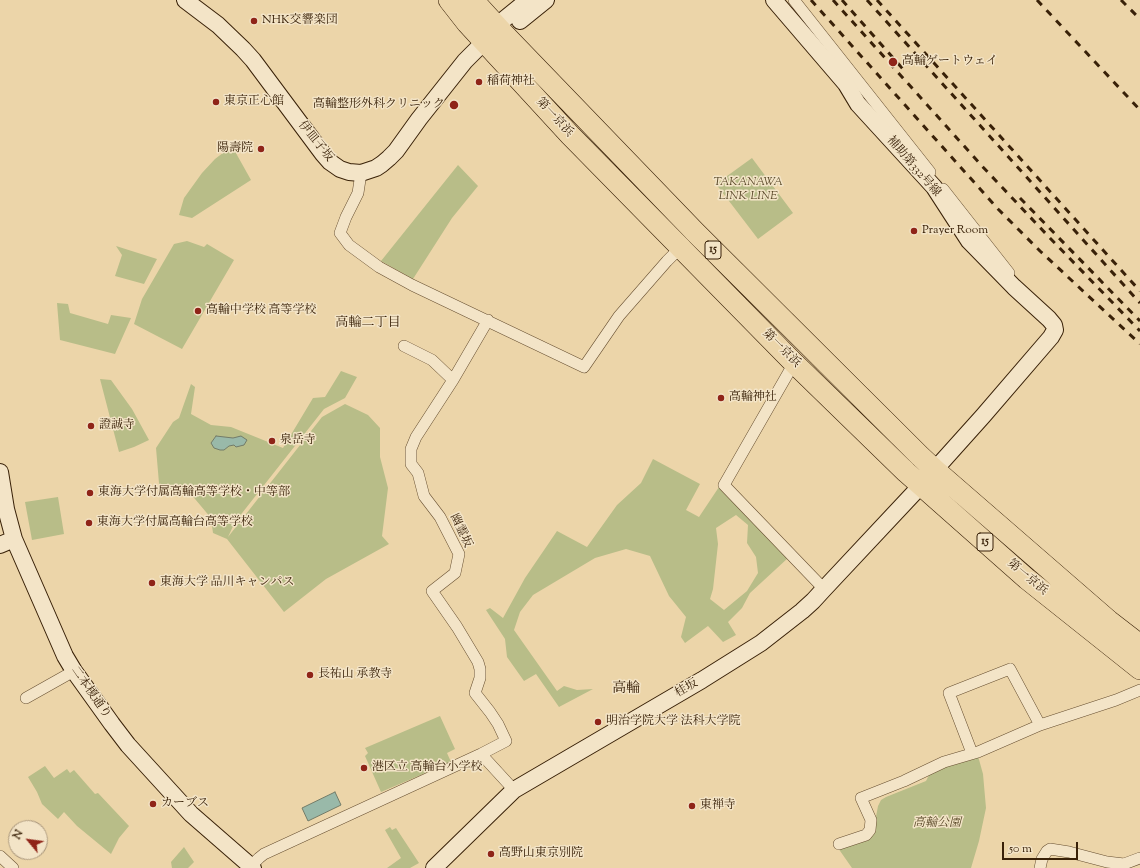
<!DOCTYPE html>
<html>
<head>
<meta charset="utf-8">
<style>
  body { margin:0 }
  #map { position:relative; width:1140px; height:868px; overflow:hidden; background:#ecd5a9; font-family:"Sorts Mill Goudy",serif }
  canvas { display:block }
  .north { position:absolute; left:8px; top:820px; width:40px; height:40px; box-sizing:border-box; background:#f3e4c7; border:1px solid #a9967b; border-radius:50%; rotate:299deg; font-size:11px; font-weight:700; line-height:16px; text-align:center; color:#392108 }
  .north::after { content:''; display:block; margin:auto; width:14px; height:18px; background:#8f2418; clip-path:polygon(50% 0,100% 100%,50% 72%,0 100%) }
  .scale { position:absolute; left:1002px; top:842px; width:76px; height:18px; box-sizing:border-box; border:2px solid #392108; border-top:0; padding-left:5px; font-size:12px; line-height:14px; white-space:nowrap; color:#392108; -webkit-text-stroke:3px #f3e4c7; paint-order:stroke }
</style>
</head>
<body>
<div id="map">
<canvas width="1140" height="868"></canvas>
<div class="north">N</div>
<div class="scale">50 m</div>
</div>
<script>
const context = document.querySelector('canvas').getContext('2d');
context.lineJoin = 'round';
function paint(path, color) { context.fillStyle = color; context.fill(path, 'evenodd'); }
const toPath = rows => new Path2D(rows.map(r => 'M' + r).join(''));
function stroke(path, color, width, dash) { context.strokeStyle = color; context.lineWidth = width; context.lineCap = dash ? 'butt' : 'round'; context.setLineDash(dash || []); context.stroke(path); }
function label(font, color, halo, rows, align = 'center') {
  context.font = font + ' "Sorts Mill Goudy","Noto Serif JP",serif'; context.lineWidth = 3; context.setLineDash([]); context.textBaseline = 'middle'; context.strokeStyle = halo; context.fillStyle = color; for (const [text, x, y, turn = 0] of rows) {
    context.save(); context.translate(x, y); context.rotate((+turn || 0) * Math.PI / 180); context.textAlign = isNaN(turn) ? turn : align; if (halo) context.strokeText(text, 0, 0); context.fillText(text, 0, 0); context.restore();
  }
}
paint(toPath([
  [232,146,251,180,192,218,179,215,184,198,202,173,215,159],
  [752,158,793,213,758,239,716,184],
  [458,165,478,186,452,218,413,279,381,261],
  [187,241,204,247,207,244,234,260,182,349,134,324,142,299,174,244],
  [116,246,157,259,144,284,115,276,122,255],
  [57,303,68,304,70,313,108,324,111,315,131,318,115,354,60,340],
  [341,371,357,377,345,398,324,409,235,522,228,537,322,417,345,404,368,415,380,428,380,457,388,488,382,536,389,544,326,579,284,612,227,539,213,533,211,518,190,493,160,495,156,448,173,422,179,418,191,384,195,387,191,414,211,425,231,427,283,448,313,398,325,397],
  [100,379,111,380,132,409,149,440,134,447,119,452],
  [653,459,700,484,686,510,699,517,719,487,788,558,750,593,742,608,728,622,736,635,723,642,708,626,685,643,681,637,686,617,669,596,650,556,626,549,595,558,533,595,520,612,514,630,557,691,564,686,577,690,593,689,559,707,536,674,524,681,507,657,505,639,486,610,490,608,503,618,525,578,557,531,587,547,617,505,641,483],
  [736,515,748,525,747,543,756,557,758,573,747,591,724,610,710,599,713,589,718,544,716,528],
  [58,497,64,534,32,540,25,502],
  [440,716,455,749,447,753,451,762,381,792,365,756,368,753,365,748],
  [978,756,983,774,986,808,979,841,971,868,852,868,838,848,873,833,878,806,881,800,886,797,926,781,929,775,951,764],
  [45,766,54,778,67,769,70,773,74,770,95,794,98,793,129,826,119,838,111,854,77,826,64,812,58,819,42,804,37,792,28,777],
  [390,827,392,830,396,828,419,863,410,868,387,868,401,858,385,830],
  [184,847,194,862,188,868,172,868,171,862]
]), '#b8bd88');
const water = toPath([
  [216,436,233,438,241,436,247,440,244,445,236,447,234,445,229,446,224,450,220,450,214,448,211,443,216,436],
  [335,792,341,805,308,821,302,808,335,792]
]);
paint(water, '#99b9a9');
stroke(water, '#737c69', 1);
const street = toPath([
  [794,0,930,172],
  [361,173,358,193,346,217,340,233,349,245,379,267,412,285,584,367,619,316,667,261,681,247],
  [943,189,1009,273],
  [404,346,432,360,453,380],
  [794,363,724,485,824,589],
  [26,698,74,671],
  [972,753,949,693,1010,669,1040,725],
  [481,754,514,790],
  [839,844,866,835,870,830,871,820,861,798,904,781,944,762,978,752,1040,725,1116,700,1140,690],
  [0,856,13,868],
  [251,866,259,858,264,854,481,754,506,741,498,724,490,712,475,693,480,678,480,669,478,662,457,627,432,591,455,573,459,554,440,517,424,496,418,473,411,464,411,449,416,437,453,380,488,320],
  [1040,868,1042,859,1047,851,1050,849,1069,852,1107,862,1124,864,1140,858]
]);
const secondary = toPath([
  [185,0,218,25,243,49,253,60,323,154,330,162,340,169,349,172,361,173,376,168,382,164,389,158,396,151,419,119,465,61,484,42,496,26,528,0],
  [520,21,546,0],
  [0,472,6,509,14,539,65,656,74,671,112,724,128,745,191,814,253,868],
  [0,545,14,539],
  [434,868,514,790,702,680,761,643,802,611,813,601,824,589,913,494,983,416,1051,337,1055,330,1054,325,1049,319,1014,287,969,241,934,187,858,104,846,84,774,0]
]);
const highway = toPath([
  [449,0,467,23,570,135,794,363,906,472,1027,579,1140,669],
  [473,0,504,34,695,232,920,456,935,470,1109,621,1140,645]
]);
stroke(street, '#664e30', 12);
stroke(secondary, '#392108', 18);
stroke(highway, '#392108', 22);
stroke(street, '#f3e4c7', 11);
stroke(secondary, '#f3e4c7', 16);
stroke(highway, '#ecd5a9', 21);
stroke(toPath([
  [811,0,998,209,1040,251,1140,344],
  [833,0,982,166,1048,236,1140,331],
  [842,0,903,69],
  [867,0,1140,303],
  [877,0,1140,291],
  [1037,0,1140,110],
  [1121,0,1140,19],
  [1020,198,1140,321]
]), '#392108', 3, [7, 7]);
for (const [x, y, r, color] of [
  [254,21,4,"#8f2418"],
  [893,62,5,"#8f2418"],
  [479,82,4,"#8f2418"],
  [216,102,4,"#8f2418"],
  [454,105,5,"#8f2418"],
  [261,149,4,"#8f2418"],
  [914,231,4,"#8f2418"],
  [198,311,4,"#8f2418"],
  [721,398,4,"#8f2418"],
  [91,426,4,"#8f2418"],
  [272,441,4,"#8f2418"],
  [90,493,4,"#8f2418"],
  [89,523,4,"#8f2418"],
  [152,583,4,"#8f2418"],
  [310,675,4,"#8f2418"],
  [598,722,4,"#8f2418"],
  [364,768,4,"#8f2418"],
  [153,804,4,"#8f2418"],
  [692,806,4,"#8f2418"],
  [491,854,4,"#8f2418"]
]) { const dot = new Path2D(); dot.arc(x, y, r, 0, 2 * Math.PI); context.fillStyle = color; context.fill(dot); stroke(dot, '#f3e4c7', 1.5); }
for (const [x, y, w] of [
  [713,250,16],
  [985,542,16]
]) { const box = new Path2D(); box.roundRect(x - w / 2, y - 9, w, 18, 3); context.fillStyle = '#f3e4c7'; context.fill(box); stroke(box, '#392108', 1); }
label('bold 11px', '#392108', null, [
  ["15",713,250],
  ["15",985,542]
]);
label('12px', '#392108', '#f3e4c7', [
  ["NHK交響楽団",262,21],
  ["高輪ゲートウェイ",902,62],
  ["稲荷神社",487,82],
  ["東京正心館",224,102],
  ["高輪整形外科クリニック",445,105,"right"],
  ["陽壽院",253,149,"right"],
  ["Prayer Room",922,231],
  ["高輪中学校 高等学校",206,311],
  ["高輪神社",729,398],
  ["證誠寺",99,426],
  ["泉岳寺",280,441],
  ["東海大学付属高輪高等学校・中等部",98,493],
  ["東海大学付属高輪台高等学校",97,523],
  ["東海大学 品川キャンパス",160,583],
  ["長祐山 承教寺",318,675],
  ["明治学院大学 法科大学院",606,722],
  ["港区立 高輪台小学校",372,768],
  ["カーブス",161,804],
  ["東禅寺",700,806],
  ["高野山東京別院",499,854]
], 'left');
label('12px', '#392108', '#f3e4c7', [
  ["第一京浜",554,118,47],
  ["伊皿子坂",315,142,51],
  ["補助第332号線",913,167,49],
  ["第一京浜",781,349,45],
  ["幽霊坂",460,531,65],
  ["第一京浜",1027,578,40],
  ["桂坂",687,689,-30],
  ["二本榎通り",90,693,55]
]);
label('italic 12px', '#594828', '#f3e4c7', [
  ["TAKANAWA",748,183],
  ["LINK LINE",748,197],
  ["高輪公園",937,824]
]);
label('13px', '#392108', '#f3e4c7', [
  ["高輪二丁目",368,324]
]);
label('14px', '#392108', '#f3e4c7', [
  ["高輪",626,690]
]);
</script>
</body>
</html>
